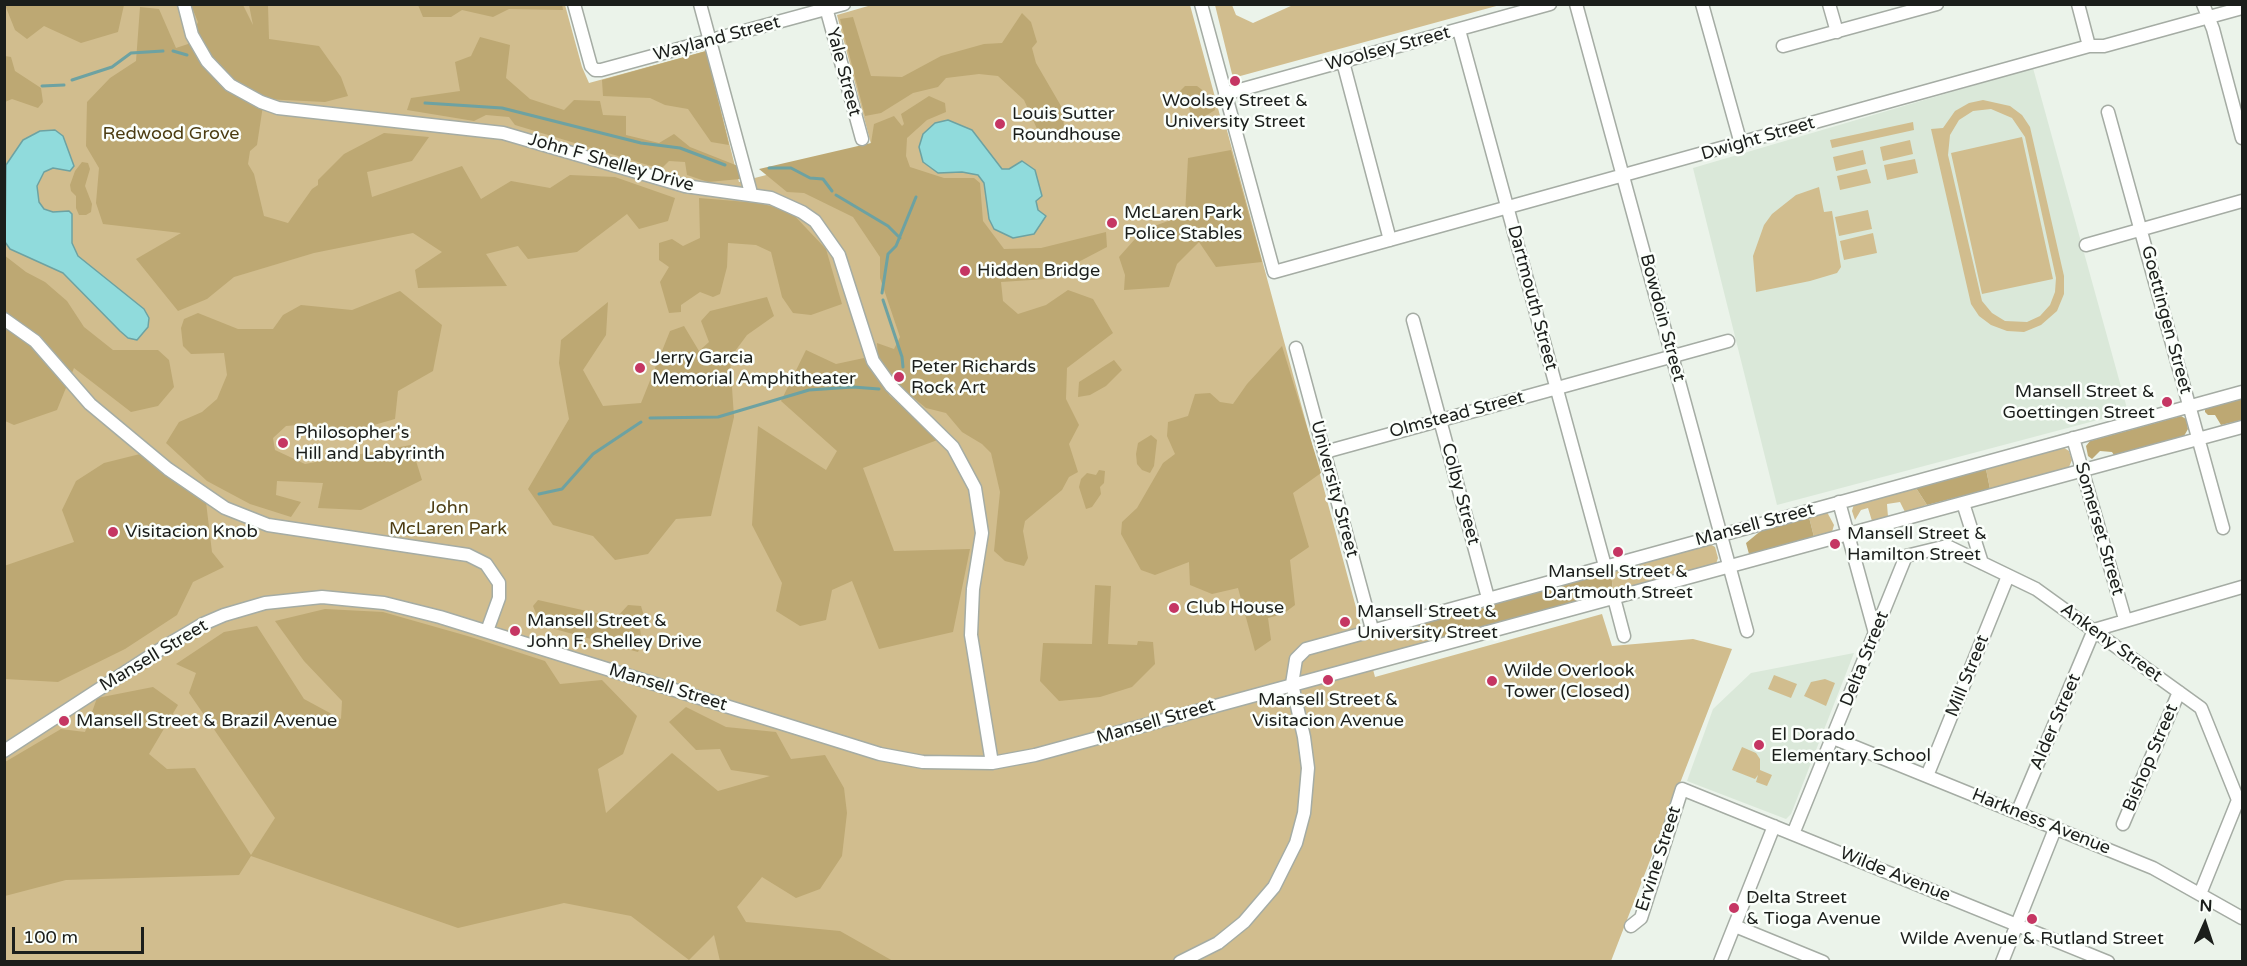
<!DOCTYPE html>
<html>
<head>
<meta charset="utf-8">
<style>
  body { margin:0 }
  #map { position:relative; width:2247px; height:966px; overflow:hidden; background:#ebf3ea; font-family:"Varela Round",sans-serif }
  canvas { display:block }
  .frame { position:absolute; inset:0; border:6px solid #1b1e1b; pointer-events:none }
  .north { position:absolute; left:2175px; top:894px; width:60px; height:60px; -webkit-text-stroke:4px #fbfffb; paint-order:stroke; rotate:3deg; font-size:16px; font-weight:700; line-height:24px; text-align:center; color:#1b1e1b }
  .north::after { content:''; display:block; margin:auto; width:21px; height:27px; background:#1b1e1b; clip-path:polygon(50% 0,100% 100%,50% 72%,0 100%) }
  .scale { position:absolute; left:12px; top:927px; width:132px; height:27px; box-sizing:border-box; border:3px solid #1b1e1b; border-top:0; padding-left:8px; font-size:18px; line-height:21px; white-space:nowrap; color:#1b1e1b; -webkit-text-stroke:4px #fbfffb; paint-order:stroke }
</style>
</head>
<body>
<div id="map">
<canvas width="2247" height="966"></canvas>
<div class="frame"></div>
<div class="north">N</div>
<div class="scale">100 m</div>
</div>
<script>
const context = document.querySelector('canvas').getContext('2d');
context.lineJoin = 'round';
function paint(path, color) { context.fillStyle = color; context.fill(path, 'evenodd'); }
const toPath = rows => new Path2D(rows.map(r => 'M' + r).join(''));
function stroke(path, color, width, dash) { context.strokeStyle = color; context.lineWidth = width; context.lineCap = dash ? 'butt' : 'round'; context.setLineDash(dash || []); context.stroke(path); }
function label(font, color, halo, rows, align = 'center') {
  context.font = font + ' "Varela Round",sans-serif'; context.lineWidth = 5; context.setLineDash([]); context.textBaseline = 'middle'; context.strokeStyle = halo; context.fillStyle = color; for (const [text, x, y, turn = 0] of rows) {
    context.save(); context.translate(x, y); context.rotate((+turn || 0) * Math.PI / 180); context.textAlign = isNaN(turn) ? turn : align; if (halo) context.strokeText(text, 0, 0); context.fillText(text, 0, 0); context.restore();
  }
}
paint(toPath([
  [2033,68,2128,412,1777,505,1693,168],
  [1854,653,1791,814,1786,819,1687,781,1713,709,1751,673]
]), '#dae8d9');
paint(toPath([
  [875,4,1190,5,1222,123,1225,123,1364,637,1424,622,1429,641,1370,658,1375,677,1602,614,1612,646,1693,639,1732,649,1611,961,5,962,5,5,565,5,582,67,589,83,706,51,739,182,872,148,837,15],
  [1215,5,1232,5,1236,15,1253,23,1293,5,1500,5,1233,78],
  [1983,100,2010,106,2022,115,2030,127,2064,276,2064,294,2057,311,2041,325,2024,332,2007,331,1991,325,1979,316,1971,304,1931,129,1943,128,1955,111,1969,103],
  [1991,109,2012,118,2025,137,2056,278,2055,292,2050,305,2040,316,2027,322,2005,321,1992,313,1982,301,1948,155,1950,135,1959,120,1973,111],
  [1913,122,1914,130,1832,148,1830,140],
  [2022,137,2053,279,1982,294,1951,153],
  [1910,140,1913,154,1883,161,1880,147],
  [1863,150,1866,164,1836,171,1833,157],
  [1915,159,1918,173,1887,180,1884,165],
  [1867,169,1871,183,1840,190,1837,176],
  [1819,187,1824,212,1832,211,1841,267,1837,273,1810,281,1756,292,1753,256,1764,225,1772,214,1796,195],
  [1868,210,1872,229,1839,236,1835,217],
  [1873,233,1877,253,1844,260,1840,241],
  [2063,447,2069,451,2072,460,2069,467,1990,489,1986,469],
  [1916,488,1927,505,1905,512,1900,502,1887,504,1888,517,1872,521,1868,508,1861,510,1855,520,1852,511,1854,504],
  [1827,512,1834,525,1832,532,1814,537,1809,517],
  [1710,544,1715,547,1718,558,1716,564,1613,592,1611,571],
  [1774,675,1797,684,1791,698,1768,689],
  [1825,679,1835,683,1826,706,1804,696,1811,682],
  [1742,747,1756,753,1760,759,1760,770,1772,775,1767,786,1756,782,1758,775,1755,779,1732,770]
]), '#d1bd8e');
paint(toPath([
  [562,4,563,10,509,9,493,17,462,10,451,17,423,17,418,5],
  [5,5,124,5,118,32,81,43,44,26,27,39,15,30],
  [191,5,243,5,253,25,249,5,268,5,269,39,319,46,341,77,348,96,325,102,264,99,257,145,250,151,248,164,254,174,264,216,288,223,312,189,318,185,318,180,344,154,384,133,429,137,412,161,367,172,372,197,462,166,481,199,511,181,550,188,570,175,615,177,675,198,668,221,639,229,627,214,577,252,528,259,518,246,486,254,507,286,418,288,415,270,442,252,413,233,314,253,234,277,207,299,178,311,136,259,181,233,103,224,96,203,99,168,86,146,87,102,110,78,136,61,140,7,159,9,176,48,188,44,198,22],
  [1022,13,1031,22,1037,42,1032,48,1036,63,1061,106,1065,132,1059,137,1043,142,1024,100,998,76,979,74,946,78,938,87,913,93,881,113,865,116,840,19,853,17,871,76,902,77,941,56,984,44,1002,43],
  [480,37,510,45,506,78,530,99,564,110,574,100,600,101,603,115,626,116,626,135,659,143,674,134,690,147,738,166,740,179,708,182,687,175,685,162,669,161,661,169,515,125,509,117,486,115,474,121,407,110,411,98,460,91,455,62,471,56],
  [706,51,729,145,711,142,688,109,665,105,650,98,603,96,602,80],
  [5,56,11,57,15,71,41,88,43,102,38,108,12,99,5,102],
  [1185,86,1197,86,1214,99,1215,110,1194,123,1186,99,1178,102,1180,91],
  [929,96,945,103,946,112,927,120,907,138,906,156,910,167,944,178,974,178,980,183,983,221,1004,249,1041,248,1106,232,1107,247,1046,279,1001,282,1003,301,1018,314,1046,305,1068,290,1093,299,1113,333,1067,368,1066,399,1079,425,1069,444,1078,472,1069,477,1062,490,1025,521,1023,531,1028,558,1024,566,1005,561,994,551,1000,492,991,453,982,444,962,432,946,413,926,408,893,381,878,360,877,343,894,349,900,337,880,278,880,257,853,217,804,193,787,192,759,169,871,143,874,124,894,116,902,126,904,124,901,114],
  [1231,150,1262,262,1216,267,1199,242,1177,264,1169,287,1124,290,1125,275,1119,257,1143,230,1185,215,1188,158],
  [82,162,88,163,90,169,85,186,92,204,91,212,86,215,79,215,76,208,76,196,71,191,70,185,75,171],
  [699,198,759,203,790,211,826,249,842,304,811,315,793,313,782,297,771,252,756,245,728,243,727,267,720,294,713,297,700,292,681,305,681,312,669,313,660,282,669,267,659,260,659,243,672,239,683,246,700,238],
  [4,255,26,272,45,282,67,301,84,327,113,350,158,350,169,360,174,387,158,406,131,412,74,368,57,410,14,425,5,421],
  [400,291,442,325,433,371,398,391,395,419,325,439,298,425,286,426,273,438,275,450,305,464,411,445,422,480,361,510,318,508,323,483,277,481,276,495,301,502,291,517,250,504,207,481,166,443,179,422,202,412,217,399,227,375,224,353,191,354,183,346,181,328,184,319,198,313,238,329,273,329,283,315,301,305,352,310],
  [767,297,774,316,747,335,730,358,734,417,711,516,676,519,648,554,615,560,593,536,553,525,528,489,569,419,559,363,561,340,608,302,606,335,583,370,603,406,641,403,670,331,684,326,699,351,709,342,701,321,710,311],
  [1282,346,1321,473,1293,493,1309,547,1290,560,1295,605,1283,614,1268,618,1271,640,1255,651,1238,588,1212,594,1190,585,1189,562,1155,575,1141,570,1121,534,1122,522,1137,508,1163,463,1175,454,1167,436,1168,422,1188,416,1195,394,1210,393,1220,402,1233,404,1247,384],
  [806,350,836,364,864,358,890,396,940,439,863,468,894,551,970,549,953,632,879,649,852,581,832,590,826,620,800,626,776,611,782,583,752,525,758,426,826,470,837,451,781,401],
  [1114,360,1122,370,1106,386,1090,395,1078,397,1079,382],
  [2242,399,2242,420,2221,425,2215,415,2208,415,2205,412,2205,409],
  [2181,416,2186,419,2188,429,2184,436,2114,455,2112,452,2100,451,2092,459,2088,456,2086,446,2090,441],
  [1151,435,1157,440,1154,466,1150,473,1142,470,1137,464,1136,454,1138,443],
  [140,454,206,502,212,552,224,567,193,582,177,615,125,649,58,682,5,679,4,566,74,542,62,510,76,481,104,463],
  [1986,469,1990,489,1927,505,1916,488],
  [1099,470,1105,471,1104,483,1100,487,1101,494,1092,507,1086,509,1079,487,1081,479,1087,473,1096,475],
  [1809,517,1814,537,1749,554,1746,543,1763,529],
  [1611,571,1613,592,1429,641,1424,622],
  [1095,585,1111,586,1108,644,1137,645,1138,641,1153,642,1155,664,1132,687,1100,697,1059,701,1040,681,1043,643,1092,644],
  [538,600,600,614,619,615,628,605,641,606,644,616,640,628,642,643,638,652,551,628,539,621,533,606],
  [325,609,383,612,471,637,545,661,560,684,602,680,637,716,623,754,598,769,606,813,672,753,718,791,770,776,731,770,720,749,696,750,669,722,686,707,726,727,776,732,791,759,825,755,844,788,847,813,842,856,820,889,796,898,762,877,737,907,746,922,840,931,893,961,720,961,714,935,689,960,631,916,564,903,458,928,251,856,239,875,66,880,5,896,5,762,61,729,85,732,97,698,153,687,178,705,149,754,167,769,195,768,251,855,275,818,189,693,196,673,176,664,224,632,257,626,304,699,341,719,342,701,304,661,275,621]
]), '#bda873');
const water = toPath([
  [948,120,972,130,1002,169,1009,169,1022,161,1035,170,1042,196,1036,201,1038,210,1046,216,1034,234,1013,238,994,229,989,219,984,183,978,175,962,172,938,173,923,162,919,147,923,134,935,123,948,120],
  [55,130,63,136,74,166,70,171,53,168,44,172,37,186,39,202,44,209,53,212,69,211,72,214,72,243,78,256,144,309,149,318,148,327,137,340,128,338,120,331,63,273,10,249,5,242,6,165,23,140,40,131,55,130]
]);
paint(water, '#90dbdc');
stroke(water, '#6da2a2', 1.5);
stroke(toPath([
  [173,51,187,55],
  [72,80,112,67,131,53,163,51],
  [42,86,64,85],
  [425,103,502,108,641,143,680,148,725,165],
  [769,168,791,168,810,178,823,179,832,191],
  [836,195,888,226,900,238],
  [882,293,888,254,896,246,916,197],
  [883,300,902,357,903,367],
  [896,381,900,376],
  [650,418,718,417,809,390,853,387,879,389],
  [539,494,562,489,593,454,641,422]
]), '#6da2a2', 3);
const minor = toPath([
  [184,4,192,35,207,61,230,85,261,102,278,108,503,133,685,186,771,198,802,212,815,221,839,255,873,361,891,386,953,447,975,488,982,533,973,589,971,635,992,763],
  [574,4,591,66,595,70,601,70,844,4],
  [700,4,751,193],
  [825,4,862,139],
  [1201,4,1274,272,2089,46,2104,46,2242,8],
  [1576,4,1747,631],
  [1702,4,1741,144],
  [1829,4,1837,32],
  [2078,4,2089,46],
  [2203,4,2213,29,2242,138],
  [1459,30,1605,566],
  [1783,46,1937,4],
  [1343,62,1390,240],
  [1225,94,1550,4],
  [2108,112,2223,528],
  [2086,245,2242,201],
  [4,319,35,341,90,404,168,469,225,508,268,525,468,555,486,564,499,583,499,598,487,631],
  [1413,320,1488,598],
  [1296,348,1372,629],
  [2073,438,2125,619],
  [1325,452,1728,341],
  [1839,502,1875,633],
  [1963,503,1982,563],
  [1614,598,1624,636],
  [1833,738,2153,868,2242,918],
  [4,751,164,647,203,624,224,615,265,603,322,597,384,603,440,617,880,754,923,762,992,763,1035,755,2242,427],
  [1927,776,2008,576],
  [2017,813,2094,630,2242,587],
  [2123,824,2179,692],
  [1793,834,1906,556,1947,546,2036,589,2201,708,2238,800,2200,894],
  [1631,926,1641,918,1682,789,2108,962],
  [1735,926,1823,962],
  [1180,962,1218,943,1244,922,1274,887,1296,843,1304,813,1308,768,1304,737,1292,684,1296,659,1306,649,2242,392],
  [1720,962,1774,826],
  [2002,962,2055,829]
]);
stroke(minor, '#a5aca4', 15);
stroke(minor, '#fff', 12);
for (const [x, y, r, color] of [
  [1235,81,6,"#c53663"],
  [1000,124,6,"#c53663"],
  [1112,223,6,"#c53663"],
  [965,271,6,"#c53663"],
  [640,368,6,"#c53663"],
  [899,377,6,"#c53663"],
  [2167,402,6,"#c53663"],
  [283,443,6,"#c53663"],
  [113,532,6,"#c53663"],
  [1835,544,6,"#c53663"],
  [1618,552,6,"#c53663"],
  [1174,608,6,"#c53663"],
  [1345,622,6,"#c53663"],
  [515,631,6,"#c53663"],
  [1328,680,6,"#c53663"],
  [1492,681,6,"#c53663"],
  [64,721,6,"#c53663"],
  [1759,745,6,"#c53663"],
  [1734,908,6,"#c53663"],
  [2032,919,6,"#c53663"]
]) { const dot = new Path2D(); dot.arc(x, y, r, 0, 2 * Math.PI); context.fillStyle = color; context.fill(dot); stroke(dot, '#fbfffb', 2); }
label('18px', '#1b1e1b', '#fbfffb', [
  ["Wayland Street",717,39,-15],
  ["Woolsey Street",1388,49,-15],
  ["Yale Street",843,72,75],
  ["Dwight Street",1758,139,-16],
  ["John F Shelley Drive",611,163,16],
  ["Dartmouth Street",1532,298,75],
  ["Bowdoin Street",1662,318,75],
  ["Goettingen Street",2166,320,75],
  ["Olmstead Street",1457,415,-15],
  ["University Street",1334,489,75],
  ["Colby Street",1460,494,75],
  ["Mansell Street",1755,525,-15],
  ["Somerset Street",2099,529,74],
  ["Ankeny Street",2111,643,36],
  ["Mansell Street",154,656,-31],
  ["Delta Street",1865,659,-68],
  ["Mill Street",1968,676,-68],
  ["Mansell Street",668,688,17],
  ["Mansell Street",1156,722,-16],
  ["Alder Street",2056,722,-67],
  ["Bishop Street",2151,758,-67],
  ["Harkness Avenue",2041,822,22],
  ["Ervine Street",1659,859,-72],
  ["Wilde Avenue",1895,875,22]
]);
label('18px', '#1b1e1b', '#fbfffb', [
  ["Woolsey Street &",1235,101,"center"],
  ["University Street",1235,122,"center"],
  ["Louis Sutter",1012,114],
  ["Roundhouse",1012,135],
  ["McLaren Park",1124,213],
  ["Police Stables",1124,234],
  ["Hidden Bridge",977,271],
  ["Jerry Garcia",652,358],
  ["Memorial Amphitheater",652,379],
  ["Peter Richards",911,367],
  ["Rock Art",911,388],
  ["Mansell Street &",2155,392,"right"],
  ["Goettingen Street",2155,413,"right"],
  ["Philosopher's",295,433],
  ["Hill and Labyrinth",295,454],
  ["Visitacion Knob",125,532],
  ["Mansell Street &",1847,534],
  ["Hamilton Street",1847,555],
  ["Mansell Street &",1618,572,"center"],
  ["Dartmouth Street",1618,593,"center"],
  ["Club House",1186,608],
  ["Mansell Street &",1357,612],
  ["University Street",1357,633],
  ["Mansell Street &",527,621],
  ["John F. Shelley Drive",527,642],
  ["Wilde Overlook",1504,671],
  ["Tower (Closed)",1504,692],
  ["Mansell Street &",1328,700,"center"],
  ["Visitacion Avenue",1328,721,"center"],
  ["Mansell Street & Brazil Avenue",76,721],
  ["El Dorado",1771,735],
  ["Elementary School",1771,756],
  ["Delta Street",1746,898],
  ["& Tioga Avenue",1746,919],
  ["Wilde Avenue & Rutland Street",2032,939,"center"]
], 'left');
label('18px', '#4c3c12', '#fbfffb', [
  ["Redwood Grove",171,134],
  ["John",448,508],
  ["McLaren Park",448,529]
]);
</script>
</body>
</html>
